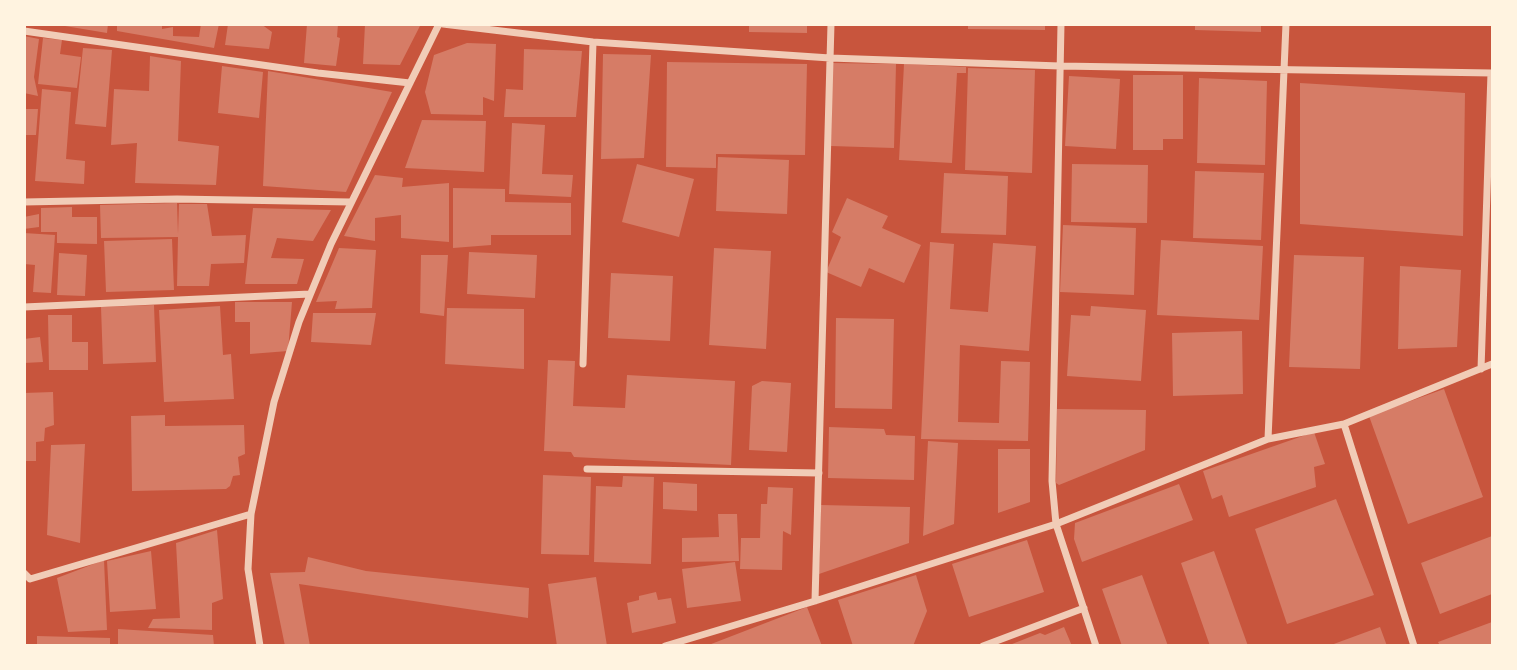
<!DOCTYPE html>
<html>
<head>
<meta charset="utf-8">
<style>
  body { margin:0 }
  #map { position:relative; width:1517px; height:670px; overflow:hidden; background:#c8553d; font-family:Mulish,sans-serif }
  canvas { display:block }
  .frame { position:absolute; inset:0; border:26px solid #fff3e0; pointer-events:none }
</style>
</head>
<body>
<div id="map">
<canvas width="1517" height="670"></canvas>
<div class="frame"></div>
</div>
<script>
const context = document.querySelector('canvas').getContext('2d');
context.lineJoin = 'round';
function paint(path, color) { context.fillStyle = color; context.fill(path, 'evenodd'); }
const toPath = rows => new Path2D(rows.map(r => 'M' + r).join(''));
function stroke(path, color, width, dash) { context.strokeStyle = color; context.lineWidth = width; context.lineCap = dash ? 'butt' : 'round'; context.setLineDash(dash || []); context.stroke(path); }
paint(toPath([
  [65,24,108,24,107,33,65,26],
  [117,24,162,24,162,29,173,27,173,36,199,37,201,24,219,24,214,48,117,31],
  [228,24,261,24,272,32,269,49,225,45],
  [307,24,338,24,337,37,340,38,336,66,304,63],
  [365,24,421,24,400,65,363,64],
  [749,24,807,24,807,33,749,32],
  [968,24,1045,24,1045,30,968,29],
  [1195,24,1261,24,1261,32,1195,30],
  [24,36,39,39,34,77,38,96,24,93],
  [43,38,62,40,60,54,81,57,77,88,38,84],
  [467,43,496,44,494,101,483,97,483,115,431,114,425,92,434,55],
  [83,48,112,50,106,127,75,124],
  [524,49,582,51,576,117,504,117,506,89,523,90],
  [603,54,651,55,644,158,601,159],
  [150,56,181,61,178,141,219,146,216,185,135,183,137,143,111,145,114,89,149,91],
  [667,62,807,64,805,155,716,154,716,168,666,167],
  [832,63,896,64,894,148,831,146],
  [904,64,966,67,966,73,957,73,952,163,899,160],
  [222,66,263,72,259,118,218,113],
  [968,68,1035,70,1032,173,965,170],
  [268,71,392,92,346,192,263,186],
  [1133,75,1183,75,1183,139,1163,139,1163,150,1133,150],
  [1069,76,1120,79,1116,149,1065,146],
  [1199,78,1267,81,1265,165,1197,163],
  [1300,83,1465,93,1463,236,1300,224],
  [42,89,71,92,66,159,85,161,84,184,35,181],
  [24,109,38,109,36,135,24,135],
  [422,120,486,121,484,172,405,168],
  [512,123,545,125,542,174,573,175,571,197,509,194],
  [718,157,789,160,787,214,716,211],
  [637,164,694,179,679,237,622,222],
  [1072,164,1148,165,1147,223,1071,222],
  [1195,171,1264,173,1261,240,1193,238],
  [944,173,1008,176,1006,235,941,233],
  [375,175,403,178,402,187,449,183,449,242,401,238,401,215,375,218,375,241,344,236],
  [453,188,505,189,505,202,571,203,571,235,491,235,491,245,453,248],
  [847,198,888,216,882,228,921,245,904,283,869,268,861,287,826,272,841,237,832,232],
  [177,203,178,234,179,204,207,204,212,236,246,235,244,263,211,264,209,286,177,286,178,237,101,238,100,205],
  [72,207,72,217,97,217,97,244,57,243,57,232,41,232,41,208],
  [253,208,331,210,313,241,277,238,271,258,304,259,297,284,245,284],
  [39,214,39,227,24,229,24,217],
  [1063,225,1136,228,1134,295,1060,292],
  [24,233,55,235,51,293,33,292,35,265,24,264],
  [172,239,174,290,106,292,104,241],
  [1161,240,1263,246,1259,320,1157,315],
  [930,242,954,244,950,309,988,312,993,243,1036,246,1029,351,960,345,958,422,999,423,1001,361,1030,362,1028,441,921,439],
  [339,248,376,250,372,308,335,309,337,301,316,302],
  [714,248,771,251,766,349,709,345],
  [469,252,537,255,535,298,467,294],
  [59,253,87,255,85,296,57,295],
  [421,255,448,255,444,316,420,313],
  [1294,255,1364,257,1360,369,1289,367],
  [1400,266,1461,270,1457,347,1398,349],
  [611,273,673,276,670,341,608,338],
  [235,302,292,302,288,351,250,354,250,322,235,322],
  [154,305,156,362,103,364,101,307],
  [220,306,223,355,231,354,234,399,164,402,159,310],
  [1091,306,1146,310,1141,381,1067,376,1071,315,1090,316],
  [447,308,524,309,524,369,445,364],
  [313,313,376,313,371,345,311,342],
  [48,315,72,315,72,342,88,342,88,370,49,370],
  [836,318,894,319,892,409,835,408],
  [1242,331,1243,394,1173,396,1172,333],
  [40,337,43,362,24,363,24,339],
  [548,360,575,361,573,406,625,408,627,375,735,381,731,465,574,457,571,452,544,451],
  [762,381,791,383,787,452,749,450,752,386],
  [1444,389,1483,497,1408,524,1369,416],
  [53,392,54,425,45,428,44,441,36,442,36,461,24,461,24,393],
  [1057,409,1146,410,1145,450,1059,485,1056,483],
  [165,415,165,426,244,425,245,454,238,457,240,475,233,476,230,486,226,489,132,491,131,416],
  [829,427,884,429,886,435,915,436,914,480,828,478],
  [1314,432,1325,464,1314,467,1316,487,1229,517,1222,495,1212,499,1203,471],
  [928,441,958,443,954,524,923,536],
  [85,444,80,543,47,535,51,445],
  [998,449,1030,449,1030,502,998,513],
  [543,475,591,477,589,555,541,554],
  [623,476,654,477,651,564,594,562,596,486,622,487],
  [663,482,697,484,697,511,663,509],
  [1179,484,1193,520,1082,562,1074,539,1075,523],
  [768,487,793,488,791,535,783,531,782,570,740,569,741,538,760,538,761,504,767,504],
  [1336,499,1374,595,1287,624,1255,529],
  [821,505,910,507,909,543,819,574],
  [718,514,737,514,739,561,682,562,682,538,719,537],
  [217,530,223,599,212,603,212,630,148,628,153,619,180,618,176,543],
  [1492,536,1492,594,1440,614,1421,563],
  [1027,540,1044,592,969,617,952,564],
  [151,551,156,609,110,612,107,561],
  [1214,551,1248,646,1210,646,1181,563],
  [308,557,366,571,529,588,528,618,299,584,310,646,285,646,270,573,305,572],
  [104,560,107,630,68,632,57,578],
  [735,562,741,601,687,608,682,569],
  [916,575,927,611,913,646,853,646,838,600],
  [1142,575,1168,646,1122,646,1102,589],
  [596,577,607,646,557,646,548,584],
  [656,592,658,600,671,598,676,623,632,633,627,603,639,600,639,596],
  [807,607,822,646,706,646],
  [1492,622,1492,646,1440,646,1438,642],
  [1064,627,1072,646,1007,646,1040,633,1045,635],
  [1380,627,1387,646,1331,646,1331,645],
  [118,629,213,635,214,646,118,646],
  [37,636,110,638,110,646,37,646]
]), '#d67c66');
stroke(toPath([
  [443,24,593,42,830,58,1060,66,1492,73],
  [1061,24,1052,481,1056,524,1096,646],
  [24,31,318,73,410,83],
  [24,202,177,199,350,202],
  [24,307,310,294],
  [583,364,593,42],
  [1481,369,1491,73],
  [1344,424,1414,646],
  [1268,439,1286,24],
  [587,469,819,473],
  [24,573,30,579,251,514],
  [815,601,831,24],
  [260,646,248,569,251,514,274,402,299,322,331,244,439,24],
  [665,646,815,601,1056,524,1268,439,1344,424,1492,364],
  [983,646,1084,608]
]), '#f1ccb7', 7);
</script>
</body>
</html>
